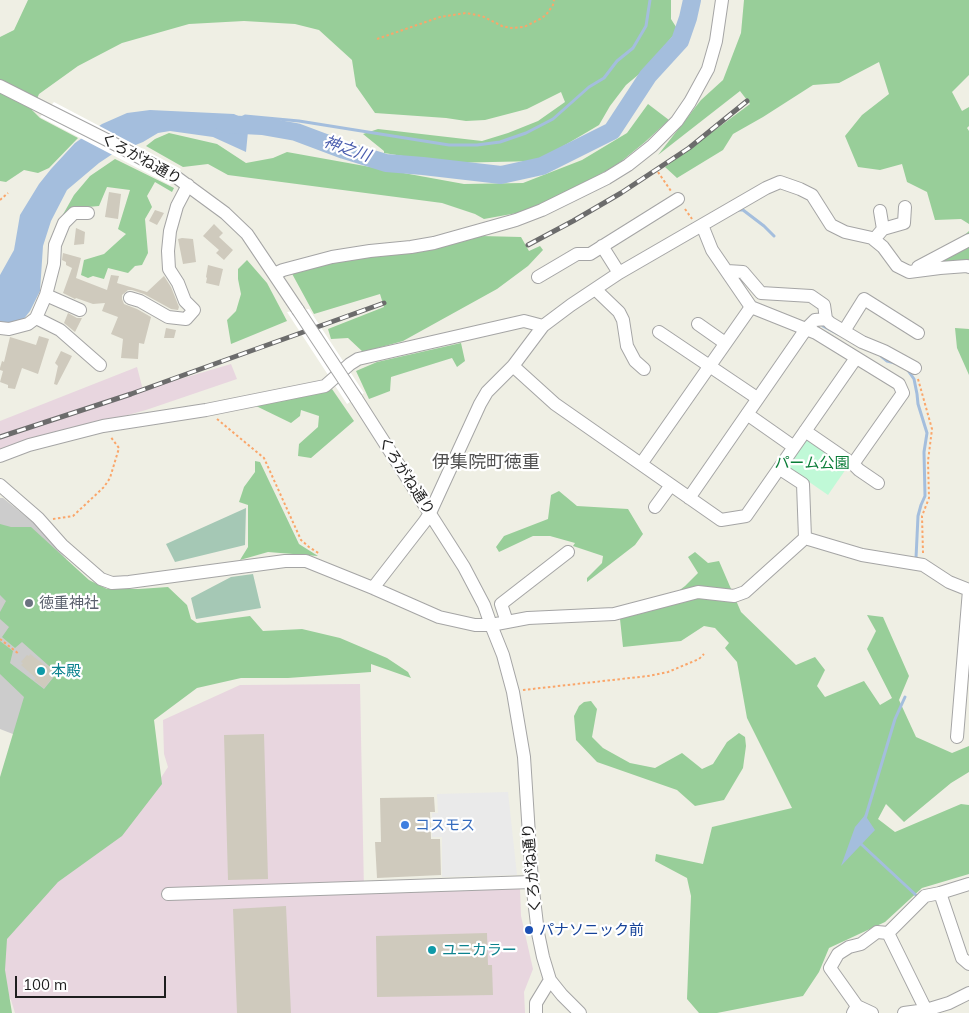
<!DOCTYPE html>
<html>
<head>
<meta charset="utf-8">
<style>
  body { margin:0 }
  #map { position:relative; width:969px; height:1013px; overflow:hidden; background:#efefe4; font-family:Mulish,sans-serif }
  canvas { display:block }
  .scale { position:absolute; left:15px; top:976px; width:151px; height:22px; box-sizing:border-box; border:2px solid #1e1e1e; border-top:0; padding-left:6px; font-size:15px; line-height:18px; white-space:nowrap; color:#1e1e1e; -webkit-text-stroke:4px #fff; paint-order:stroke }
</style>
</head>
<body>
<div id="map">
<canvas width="969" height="1013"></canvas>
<div class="scale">100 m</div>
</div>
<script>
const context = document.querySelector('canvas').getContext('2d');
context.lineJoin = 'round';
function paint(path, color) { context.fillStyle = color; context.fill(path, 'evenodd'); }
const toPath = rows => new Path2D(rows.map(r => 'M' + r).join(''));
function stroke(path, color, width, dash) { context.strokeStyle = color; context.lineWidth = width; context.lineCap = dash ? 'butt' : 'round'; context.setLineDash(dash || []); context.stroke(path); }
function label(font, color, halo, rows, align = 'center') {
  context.font = font + ' Mulish,"Noto Sans JP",sans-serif'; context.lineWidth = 4.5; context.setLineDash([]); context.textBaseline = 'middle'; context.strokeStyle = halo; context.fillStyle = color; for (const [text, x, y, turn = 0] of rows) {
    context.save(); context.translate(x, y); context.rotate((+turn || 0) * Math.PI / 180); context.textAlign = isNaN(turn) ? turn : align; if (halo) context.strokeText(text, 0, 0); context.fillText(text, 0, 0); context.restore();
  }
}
paint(toPath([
  [231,364,237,379,146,410,28,443,0,454,0,421,137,367,143,390],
  [360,684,364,892,520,888,521,916,533,969,524,992,525,1013,15,1013,11,1000,0,984,0,922,147,799,168,767,164,754,163,720,240,685]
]), '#e8d6df');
paint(toPath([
  [0,498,3,498,39,527,66,559,60,670,18,736,0,729]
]), '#ccc');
paint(toPath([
  [28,0,671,0,671,19,678,30,644,70,626,85,610,106,599,125,538,161,447,163,384,153,384,151,363,134,378,129,482,141,508,133,538,121,565,102,561,92,527,109,485,120,466,121,446,118,375,113,356,86,352,60,319,30,295,24,244,21,189,24,122,43,78,66,39,94,32,110,40,118,78,138,49,168,38,173,24,170,6,182,0,181,0,37,14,30],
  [744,0,969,0,969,75,952,92,962,111,969,107,969,126,967,128,969,131,969,224,961,219,935,220,927,192,907,182,902,164,880,170,858,167,845,136,862,115,889,94,879,62,839,83,813,85,763,117,733,134,723,150,677,178,665,167,750,104,740,91,658,155,701,100,723,80,741,33],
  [648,104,669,120,645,142,618,164,562,196,528,211,484,219,475,214,442,203,228,175,208,164,183,167,146,146,155,139,169,133,217,144,246,163,273,158,287,152,387,170,464,184,523,183,582,160,627,133],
  [115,159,174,188,172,192,155,182,147,196,152,207,145,219,148,253,142,265,135,266,128,273,108,268,104,279,93,276,88,278,81,275,84,260,104,254,126,234,118,229,130,190,107,187,99,206,76,208,61,218,74,195,90,176],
  [969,231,969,260,937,266,936,261],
  [481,236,521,237,529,251,540,246,543,250,528,266,497,289,403,341,363,352,348,338,331,339,328,329,384,307,380,294,314,314,290,270],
  [247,260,267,283,287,321,231,344,227,320,236,311,241,294,238,279,238,269],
  [955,328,969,329,969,375,957,348],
  [461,343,465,361,457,367,452,358,391,377,390,391,369,399,356,371,377,362],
  [332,389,354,421,311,458,298,456,299,444,318,427,319,416,301,410,300,416,291,423,254,405],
  [255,461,260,462,299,544,318,556,268,552,240,560,248,547,248,505,239,502,244,487,255,472],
  [559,491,577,506,628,509,643,534,635,545,587,582,587,578,602,563,603,556,573,546,575,543,550,536,533,536,499,552,496,547,504,536,548,519,551,495],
  [0,524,11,527,31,527,89,580,107,589,139,589,168,587,187,605,191,619,197,623,250,616,263,631,302,629,340,638,387,658,408,672,411,678,371,664,371,672,288,678,241,678,197,688,154,720,162,784,122,836,58,882,7,939,5,970,12,1013,0,1013,0,777,24,697,0,674,0,641,13,651,10,663,44,689,57,673,22,642,15,648,2,637,9,627,0,619,0,612,6,601,0,595],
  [695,552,708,563,719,561,741,612,796,665,815,657,825,670,817,686,825,697,864,681,880,705,892,698,867,649,876,631,867,615,883,617,909,676,899,700,916,737,952,753,969,746,969,772,951,783,904,822,886,804,878,819,895,832,961,804,969,805,969,874,922,888,885,922,829,948,819,972,803,996,717,1013,699,1013,687,999,691,896,687,878,655,861,656,854,703,864,712,827,792,808,747,718,737,662,725,648,729,643,715,628,704,626,681,641,623,647,620,619,656,608,685,586,698,573,688,557],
  [591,701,597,709,592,737,603,748,630,763,655,768,682,753,702,769,713,764,727,742,739,733,745,737,746,746,743,768,724,800,695,806,677,790,597,762,576,740,574,716,579,706,584,702]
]), '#98ce99');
paint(toPath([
  [246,508,245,545,175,562,166,544],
  [253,574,261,608,196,619,191,598,231,577]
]), '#a5c8b5');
paint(toPath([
  [809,440,848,466,828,495,789,468,789,464,804,441]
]), '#c0f9d7');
paint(toPath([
  [508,792,517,875,442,877,442,837,432,837,432,813,438,813,437,794]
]), '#eaeaea');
paint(toPath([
  [150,110,234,114,249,121,246,152,213,137,170,131,158,133,143,142,111,155,99,163,67,190,51,221,43,246,40,291,30,311,19,325,0,324,0,275,14,250,20,215,39,184,51,169,75,143,102,124,127,113],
  [865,815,875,830,841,866,855,827]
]), '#a4bedd');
paint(toPath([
  [54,102,181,169,170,185,40,117],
  [309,309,364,393,347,404,287,312]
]), '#fff');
stroke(toPath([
  [239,119,245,116,299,121,449,145,477,145,500,142,526,133,553,119,589,87,604,78,617,61,633,48,646,26,650,0],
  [737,210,743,210,764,226,774,236],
  [821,322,823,326,838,334],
  [881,356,887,361,895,363],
  [907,369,914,379,917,394,918,404,927,433,924,452,925,496,921,505,918,516,916,558],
  [865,819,895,719,905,697],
  [861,844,918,897]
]), '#a4bedd', 3);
stroke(toPath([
  [224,124,262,126,296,132,344,150,386,163,423,166,501,175,542,166,612,131,648,76,680,41,688,18,692,0]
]), '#a4bedd', 18);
paint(toPath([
  [109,192,121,194,118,219,105,217],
  [155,210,164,213,157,225,149,221],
  [214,224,223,233,219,237,233,250,224,260,216,253,219,250,203,236],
  [76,228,85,232,84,244,74,245],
  [182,238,193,239,196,262,183,264,178,239],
  [63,253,81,258,76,278,107,290,111,275,119,276,117,283,147,292,164,276,171,287,179,307,178,310,171,309,144,294,132,290,128,290,122,295,122,299,124,304,137,309,151,317,144,344,139,343,138,359,121,358,123,339,111,334,118,317,102,311,105,303,93,304,76,298,75,299,63,293,72,268,66,265,66,262,62,260],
  [208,265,223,269,219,286,206,283,207,278,206,277],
  [68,313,77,318,82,318,75,332,64,323],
  [166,328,176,330,174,338,164,338],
  [39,336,49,339,38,374,22,368,15,389,8,388,8,385,0,382,3,371,0,370,0,368,2,361,4,362,10,337,36,345],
  [61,351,72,356,57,385,54,384,58,366,55,363],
  [30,654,46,666,47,665,56,673,44,688,34,680,36,678,21,665,23,663,21,662,27,655,29,656],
  [264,734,268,879,228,880,224,735],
  [434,797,435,812,430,812,431,839,440,839,441,875,377,878,375,842,381,842,380,798],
  [286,906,291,1013,237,1013,233,909],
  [487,933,488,965,492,965,493,995,377,997,376,936]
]), '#cfcabd');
const minor = toPath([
  [0,86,109,141,176,177,225,213,247,234,298,310],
  [702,225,712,250,751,307,816,333,899,384,903,393,853,464,805,431],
  [883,229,904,223,905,207],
  [877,236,883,229,880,211],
  [602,246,619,273],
  [918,267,969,240],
  [727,271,743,272,761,293,811,296,824,305,826,319,830,323,862,342,884,351,915,368],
  [274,274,283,270,332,257,370,251,411,247,434,243,516,220,542,210,607,178,628,165,652,146,677,121,690,102,708,69,716,41,722,0],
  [538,277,577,254,590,254,678,199],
  [595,289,619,312,623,320,627,346,635,361,644,369],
  [46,295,80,310],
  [130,298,140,301,168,317,186,319,194,310,185,301,178,283,169,269,168,251,170,231,177,206,188,185],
  [36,318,60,330,100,365],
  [698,324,725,343],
  [0,328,9,329,28,324,36,318,46,295,54,264,55,245,64,223,74,213,88,213],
  [844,331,864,299,918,333],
  [659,332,757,398],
  [513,366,555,404,721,520,746,516,856,358],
  [356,398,464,567,484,605,491,625,503,655,513,692,524,757,532,882,538,933,543,957,550,980,562,995,580,1013],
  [747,414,794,447],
  [0,456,29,445,103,426,206,410,325,386,350,364,358,359,524,321,543,326],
  [641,464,751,307],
  [853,464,859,470,878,483],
  [780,469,803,484,805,538],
  [0,485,38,518,62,545,101,579,112,583,129,582,285,561,306,561,373,588,439,617,475,625,491,625,528,618,614,614,698,592,734,596,745,592,805,538,862,555,923,565,949,582,969,590],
  [689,498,806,329,815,320,826,319],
  [655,507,671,485],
  [373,588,425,521,430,513,480,404,487,392,513,366,543,326,571,305,619,273,766,188,780,182,800,189,812,195,831,225,845,232,872,238,883,247,897,266,909,272,940,268,967,266,969,267],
  [507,622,501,604,568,552],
  [957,737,969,590],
  [940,893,962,958,969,964],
  [168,894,532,882],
  [888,933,925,896,940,893,969,884],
  [857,1006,872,1013],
  [536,1013,536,1003,550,980],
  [853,1013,857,1006,830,968,838,954,849,947,861,944,877,932,888,933,926,1010,949,1003,969,993],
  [904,1013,926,1010]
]);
stroke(minor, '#a5a5a5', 14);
stroke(toPath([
  [377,39,440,17,466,13,482,16,502,26,511,28,524,27,540,19,546,15,553,5,554,0],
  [658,172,671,191],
  [0,200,8,193],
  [685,209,692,219],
  [918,379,932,429,928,461,929,498,922,516,923,553],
  [217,419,264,458,301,540,309,547,320,554],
  [53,519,73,516,104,487,110,478,119,448,110,436],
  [0,639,19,654],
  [523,690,648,676,668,672,699,659,704,654]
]), '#faa66a', 2, [2.5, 2.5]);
stroke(minor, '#fff', 12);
const rail = toPath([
  [528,245,573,221,621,193,689,148,747,101],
  [0,437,131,394,384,303]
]);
stroke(rail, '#6c6c6c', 5);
stroke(rail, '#fff', 3, [9]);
const minorBridge = toPath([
  [298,310,356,398]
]);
stroke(minorBridge, '#a5a5a5', 14, []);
stroke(minorBridge, '#fff', 12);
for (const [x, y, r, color] of [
  [29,603,5,"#6b7280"],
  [41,671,5,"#0f9aa8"],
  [405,825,5,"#3f7fe0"],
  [529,930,5,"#1a4fb4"],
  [432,950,5,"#0f9aa8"]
]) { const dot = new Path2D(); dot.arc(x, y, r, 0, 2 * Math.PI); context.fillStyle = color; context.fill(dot); stroke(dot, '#fff', 2); }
label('15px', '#1e1e1e', '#fff', [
  ["くろがね通り",141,159,29],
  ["くろがね通り",406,476,57],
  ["くろがね通り",532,868,-95]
]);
label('15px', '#0b7d38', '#fff', [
  ["パーム公園",812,463]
]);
label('15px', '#5b616d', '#fff', [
  ["徳重神社",39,603]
], 'left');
label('15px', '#0d838f', '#fff', [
  ["本殿",51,671],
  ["ユニカラー",442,950]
], 'left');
label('15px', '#366cbe', '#fff', [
  ["コスモス",415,825]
], 'left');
label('15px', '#164399', '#fff', [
  ["パナソニック前",539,930]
], 'left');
label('italic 16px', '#4a5dae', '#fff', [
  ["神之川",347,149,19]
]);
label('18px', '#515151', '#fff', [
  ["伊集院町徳重",486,463]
]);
</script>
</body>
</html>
